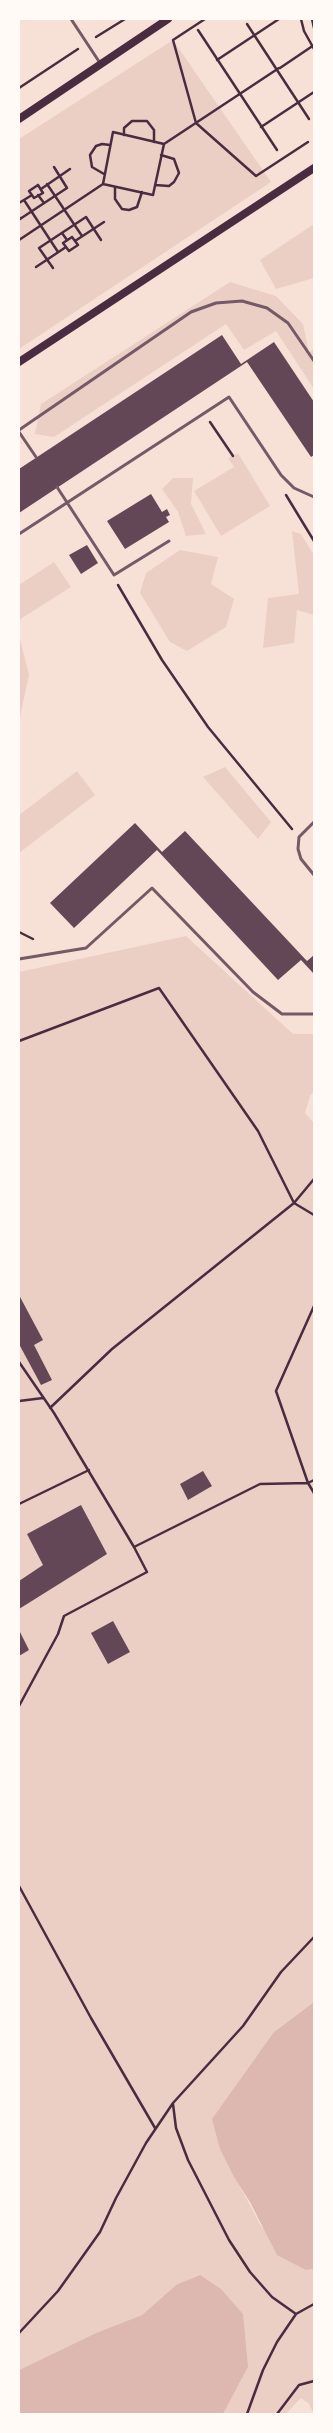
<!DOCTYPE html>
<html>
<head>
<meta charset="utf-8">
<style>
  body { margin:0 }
  #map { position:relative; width:333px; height:2433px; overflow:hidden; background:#f7e1d7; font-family:"Open Sans",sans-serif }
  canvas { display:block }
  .frame { position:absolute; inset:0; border:20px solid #fffaf5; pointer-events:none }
</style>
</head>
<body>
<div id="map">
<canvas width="333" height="2433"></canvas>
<div class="frame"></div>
</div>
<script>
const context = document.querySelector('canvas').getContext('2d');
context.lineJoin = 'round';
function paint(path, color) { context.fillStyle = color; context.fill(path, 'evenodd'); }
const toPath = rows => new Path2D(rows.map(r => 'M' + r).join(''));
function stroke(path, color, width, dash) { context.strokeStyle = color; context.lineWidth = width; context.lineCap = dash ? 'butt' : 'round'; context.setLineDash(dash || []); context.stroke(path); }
paint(toPath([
  [173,40,271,182,19,349,19,139],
  [314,224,314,278,276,289,260,260],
  [230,282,276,296,303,324,309,352,314,349,314,389,276,331,244,350,226,324,54,437,35,434,41,404],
  [238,453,270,506,221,536,194,491,234,467,228,458],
  [173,478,193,478,191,504,206,534,186,536,178,512,162,489],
  [292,531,301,534,314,555,314,615,297,610,294,643,263,648,268,598,299,594],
  [180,550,218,557,211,584,234,599,226,627,187,651,170,642,140,593,146,573],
  [54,562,71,587,19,620,19,585],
  [19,635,29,675,19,721],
  [225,767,271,822,258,839,203,777],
  [77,771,95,795,19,853,19,815],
  [186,936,293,1034,314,1034,314,1091,310,1096,305,1113,314,1123,314,2002,274,2032,220,2149,261,2226,306,2270,314,2269,314,2414,309,2404,301,2398,286,2414,223,2414,248,2367,176,2285,142,2315,96,2333,19,2370,19,972]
]), '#ebcfc5');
paint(toPath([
  [314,2002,314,2269,306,2270,277,2255,250,2202,234,2177,220,2149,212,2119,274,2032],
  [200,2275,221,2289,243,2314,248,2367,223,2414,19,2414,19,2370,96,2333,142,2315,176,2285]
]), '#dcb8b0');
paint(toPath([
  [222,335,241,364,274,342,314,402,314,455,311,457,247,362,19,513,19,469],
  [151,494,162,512,167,509,170,515,166,517,169,522,125,549,107,521],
  [87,545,98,563,81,574,69,555],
  [135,823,162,852,185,831,307,961,314,955,314,974,301,960,278,980,157,850,74,928,50,903],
  [19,1295,43,1340,34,1345,52,1380,41,1385,19,1344],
  [203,1471,212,1486,188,1500,180,1484],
  [81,1505,107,1554,19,1609,19,1581,43,1565,27,1534],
  [113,1621,130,1652,108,1664,91,1633],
  [19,1630,29,1650,19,1656]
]), '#644757');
stroke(toPath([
  [205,19,173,40,196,123,256,176,308,142],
  [301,19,304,31,314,49],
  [312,19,314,28],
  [247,24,309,119],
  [198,30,277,150],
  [96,37,125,19],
  [217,60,279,19],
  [280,68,314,45],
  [19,88,78,49],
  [261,127,314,92],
  [124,135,124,128,132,121,147,121,154,130,154,142],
  [164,144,113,132,103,184,153,195,164,144,279,68],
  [104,174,92,167,90,155,96,146,102,144,110,145],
  [47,184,82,236],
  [38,185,43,193,34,198,29,191,38,185],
  [155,185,169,186,174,182,179,173,174,159,161,155],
  [115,187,115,199,122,209,129,210,137,207,142,192],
  [41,189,70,169],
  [38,195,44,203],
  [24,200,58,252],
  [19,203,32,195],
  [19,217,20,219,67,188,54,167],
  [62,233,67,240],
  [72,237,78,245,69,251,63,243,72,237],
  [19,240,103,184],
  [75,241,104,222],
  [36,267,66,247],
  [53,268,39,248,86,217,101,240],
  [210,422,233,456],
  [286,495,314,541],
  [118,585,162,660,208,727,292,829],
  [19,932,33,939],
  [19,1041,159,988,258,1131,294,1203,314,1215],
  [314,1306,276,1391,308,1483,314,1480],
  [19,1362,54,1413,134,1547],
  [19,1401,43,1398],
  [50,1408,112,1349,294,1203,314,1179],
  [19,1504,89,1470],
  [19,1706,58,1634,64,1616,147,1572,134,1547,260,1484,308,1483,314,1493],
  [19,1886,91,2018,155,2128],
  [173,2104,176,2128,188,2160,229,2240,250,2272,272,2297,296,2314],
  [19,2333,58,2291,100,2232,116,2198,146,2143,173,2103,243,2026,281,1972,314,1937],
  [247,2414,263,2370,277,2342,296,2314,314,2304],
  [277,2414,299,2385,314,2381]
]), '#4a2c40', 2.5);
stroke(toPath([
  [71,19,100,63],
  [19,430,191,312,216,303,242,301,267,308,288,323,314,361],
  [19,432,36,457],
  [57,487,114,575,169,541],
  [19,534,229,397,281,475,294,488,314,497],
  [314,822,299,837,298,849,301,859,314,875],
  [19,959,86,948,152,888,253,992,282,1014,314,1014]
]), '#755966', 3);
stroke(toPath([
  [19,119,168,19],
  [19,362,314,168]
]), '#4a2c40', 8);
</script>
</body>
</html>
